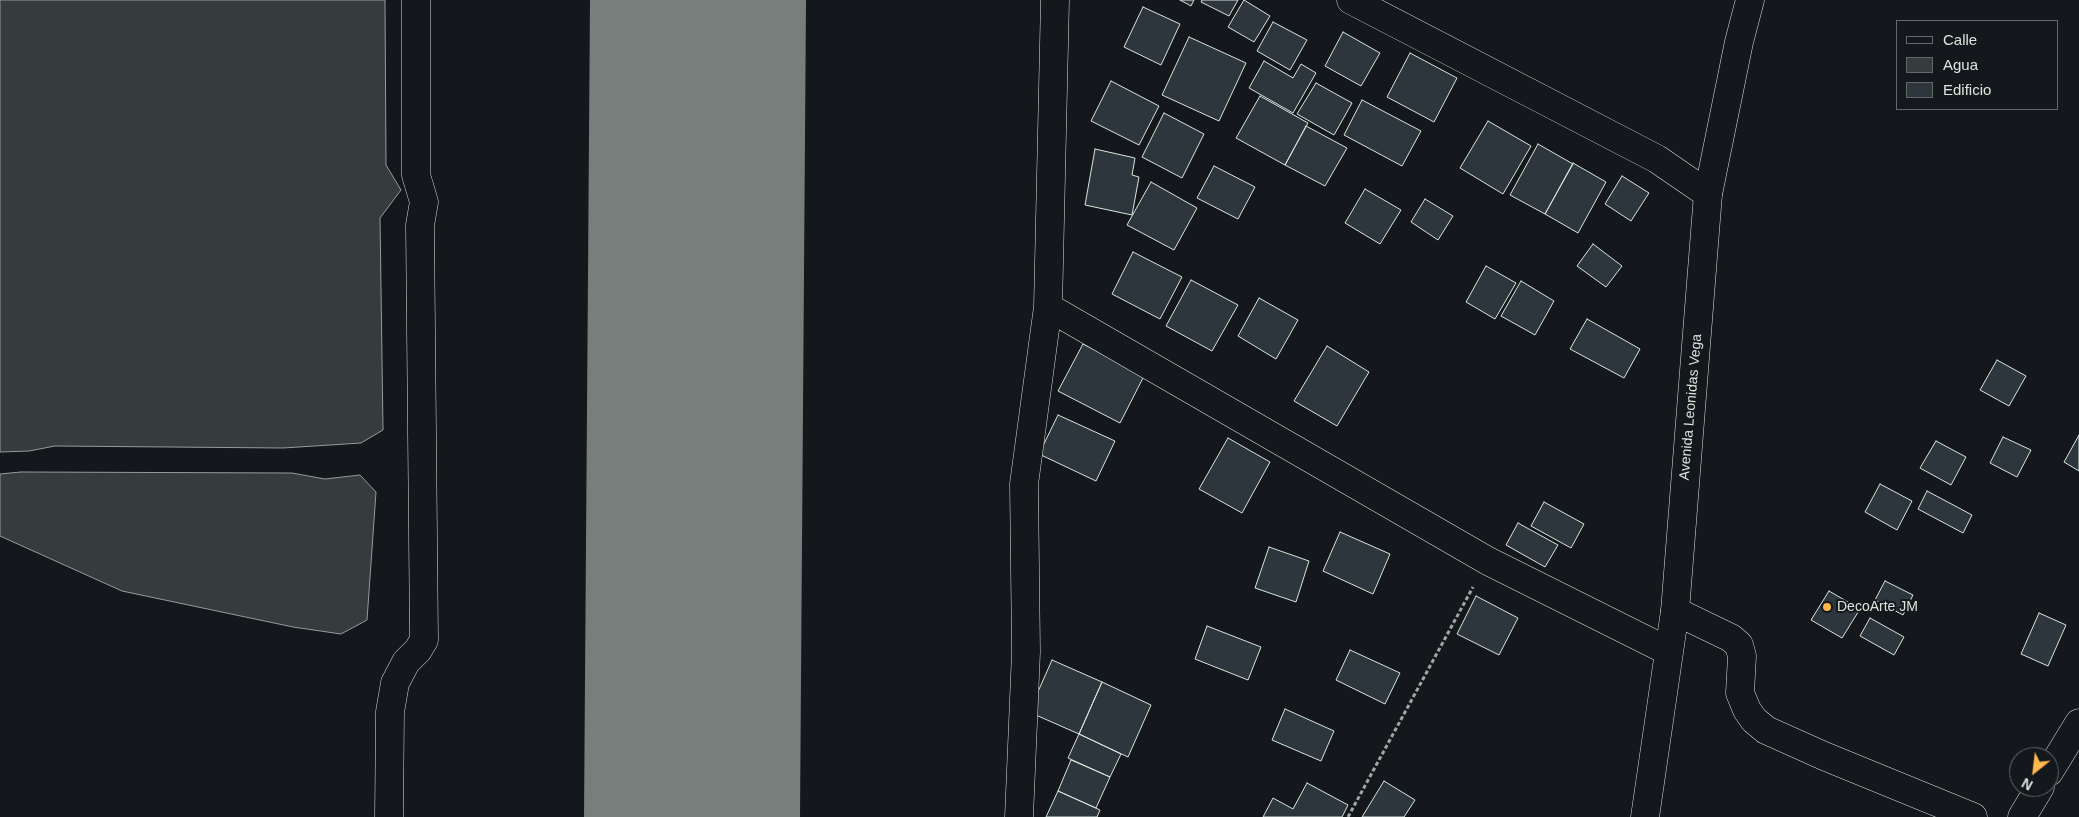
<!DOCTYPE html>
<html>
<head>
<meta charset="utf-8">
<style>
  body { margin:0 }
  #map { position:relative; width:2079px; height:817px; overflow:hidden; background:#14181c; font-family:Helvetica,sans-serif }
  canvas { display:block }
  .legend { position:absolute; left:1896px; top:20px; width:162px; height:90px; box-sizing:border-box; background:#14181c; border:1px solid #626a69; margin:0; padding:6px 9px; list-style:none; font-size:15px; color:#d8e6dc }
  .legend li { display:flex; align-items:center; gap:10px; height:25px }
  .legend b { width:25px; border:1px solid #626a69 }
  .north { position:absolute; left:2009px; top:747px; width:50px; height:50px; box-sizing:border-box; background:#14181c; border:1px solid #626a69; border-radius:50%; rotate:209deg; font-size:14px; font-weight:700; line-height:20px; text-align:center; color:#d8e6dc }
  .north::after { content:''; display:block; margin:auto; width:18px; height:22px; background:#ffb74d; clip-path:polygon(50% 0,100% 100%,50% 72%,0 100%) }
</style>
</head>
<body>
<div id="map">
<canvas width="2079" height="817"></canvas>
<ul class="legend">
<li><b style="height:6px;background:#14181c"></b>Calle</li>
<li><b style="height:14px;background:#363b3e"></b>Agua</li>
<li><b style="height:14px;background:#2c363c"></b>Edificio</li>
</ul>
<div class="north">N</div>
</div>
<script>
const context = document.querySelector('canvas').getContext('2d');
context.lineJoin = 'round';
function paint(path, color) { context.fillStyle = color; context.fill(path, 'evenodd'); }
const toPath = rows => new Path2D(rows.map(r => 'M' + r).join(''));
function stroke(path, color, width, dash) { context.strokeStyle = color; context.lineWidth = width; context.lineCap = dash ? 'butt' : 'round'; context.setLineDash(dash || []); context.stroke(path); }
function label(font, color, halo, rows, align = 'center') {
  context.font = font + ' Helvetica,sans-serif'; context.lineWidth = 4; context.setLineDash([]); context.textBaseline = 'middle'; context.strokeStyle = halo; context.fillStyle = color; for (const [text, x, y, turn = 0] of rows) {
    context.save(); context.translate(x, y); context.rotate((+turn || 0) * Math.PI / 180); context.textAlign = isNaN(turn) ? turn : align; if (halo) context.strokeText(text, 0, 0); context.fillText(text, 0, 0); context.restore();
  }
}
const water = toPath([
  [0,0,385,0,386,165,401,190,380,218,383,430,361,443,283,448,55,446,29,451,0,452,0,0],
  [21,472,292,473,325,479,360,475,376,492,367,620,341,634,293,627,122,591,0,536,0,474,21,472]
]);
paint(water, '#363b3e');
stroke(water, '#939e99', 1);
stroke(toPath([
  [692,817,698,0]
]), '#767f7c', 216);
const building = toPath([
  [1180,0,1194,0,1191,6,1180,0],
  [1202,0,1238,0,1229,16,1201,2,1202,0],
  [1244,0,1270,16,1254,42,1228,27,1244,0],
  [1143,7,1180,24,1161,65,1124,47,1143,7],
  [1273,22,1307,40,1290,70,1257,51,1273,22],
  [1343,32,1380,53,1361,86,1325,66,1343,32],
  [1189,37,1246,63,1219,121,1162,95,1189,37],
  [1410,53,1457,78,1434,122,1387,97,1410,53],
  [1264,61,1293,78,1301,64,1316,73,1293,113,1249,88,1264,61],
  [1111,81,1159,106,1139,145,1091,121,1111,81],
  [1316,83,1352,103,1334,135,1297,114,1316,83],
  [1260,96,1308,123,1285,165,1236,138,1260,96],
  [1362,100,1421,131,1402,166,1344,135,1362,100],
  [1164,113,1204,134,1182,178,1142,157,1164,113],
  [1488,121,1531,146,1503,194,1460,168,1488,121],
  [1306,126,1347,148,1325,186,1285,165,1306,126],
  [1538,144,1573,164,1545,214,1510,195,1538,144],
  [1095,149,1135,158,1132,175,1139,177,1132,215,1085,205,1095,149],
  [1573,163,1606,182,1578,233,1545,214,1573,163],
  [1214,166,1255,187,1238,219,1197,198,1214,166],
  [1622,176,1649,193,1631,221,1605,204,1622,176],
  [1151,182,1197,208,1174,250,1127,225,1151,182],
  [1365,189,1401,210,1380,244,1345,223,1365,189],
  [1425,199,1453,216,1438,240,1411,222,1425,199],
  [1593,244,1622,266,1606,287,1577,266,1593,244],
  [1133,252,1182,277,1160,319,1112,294,1133,252],
  [1486,266,1516,283,1495,319,1466,302,1486,266],
  [1191,280,1238,305,1212,351,1166,326,1191,280],
  [1521,281,1554,301,1535,335,1501,316,1521,281],
  [1259,298,1298,320,1276,359,1238,336,1259,298],
  [1587,319,1640,349,1624,378,1570,349,1587,319],
  [1083,344,1144,376,1120,423,1058,391,1083,344],
  [1327,346,1369,372,1337,426,1294,401,1327,346],
  [1997,360,2026,376,2009,406,1980,390,1997,360],
  [1058,415,1115,441,1096,481,1039,454,1058,415],
  [2079,435,2079,471,2064,462,2079,435],
  [2003,437,2031,450,2017,477,1990,463,2003,437],
  [1228,438,1270,462,1242,513,1199,489,1228,438],
  [1936,441,1966,457,1951,485,1920,468,1936,441],
  [1880,484,1912,501,1897,530,1865,512,1880,484],
  [1927,491,1972,515,1963,533,1918,509,1927,491],
  [1544,502,1584,524,1571,548,1531,526,1544,502],
  [1518,523,1558,545,1545,567,1506,545,1518,523],
  [1340,532,1390,554,1373,594,1323,571,1340,532],
  [1269,547,1309,561,1296,602,1255,588,1269,547],
  [1885,581,1913,595,1903,615,1875,600,1885,581],
  [1829,591,1860,609,1842,638,1811,620,1829,591],
  [1476,596,1518,618,1499,655,1457,634,1476,596],
  [2039,613,2066,625,2048,666,2021,654,2039,613],
  [1870,618,1904,637,1894,655,1860,636,1870,618],
  [1207,626,1261,647,1248,680,1195,659,1207,626],
  [1350,650,1400,673,1385,704,1336,680,1350,650],
  [1052,660,1102,682,1079,734,1029,712,1052,660],
  [1102,682,1151,705,1128,757,1079,734,1102,682],
  [1285,709,1334,731,1321,761,1272,740,1285,709],
  [1079,734,1121,754,1110,777,1068,758,1079,734],
  [1071,760,1110,777,1096,808,1058,791,1071,760],
  [1384,781,1415,800,1404,817,1362,817,1384,781],
  [1307,783,1348,805,1342,817,1263,817,1273,798,1293,809,1307,783],
  [1058,791,1100,810,1097,817,1046,817,1058,791]
]);
paint(building, '#2c363c');
stroke(building, '#d8e6dc', 1);
const minor = toPath([
  [1351,0,1657,159,1708,194],
  [1048,307,1488,561,1668,651],
  [1675,611,1731,638,1739,645,1742,656,1740,693,1747,710,1754,720,1766,730,1824,756,1973,817],
  [2049,772,2079,723],
  [389,817,390,712,395,683,406,662,418,650,424,640,420,225,424,202,416,175,416,0],
  [1019,817,1026,652,1024,484,1048,307,1055,0],
  [2022,817,2040,787]
]);
const highway = toPath([
  [1645,817,1675,611,1708,194,1739,42,1750,0]
]);
stroke(minor, '#d8e6dc', 29);
stroke(highway, '#d8e6dc', 29);
stroke(toPath([
  [1348,817,1473,587]
]), '#9da8a2', 3, [4, 2.5]);
stroke(minor, '#14181c', 28);
stroke(highway, '#14181c', 28);
for (const [x, y, r, color] of [
  [1827,607,5,"#ffb74d"]
]) { const dot = new Path2D(); dot.arc(x, y, r, 0, 2 * Math.PI); context.fillStyle = color; context.fill(dot); stroke(dot, '#14181c', 2); }
label('14px', '#d8e6dc', '#14181c', [
  ["Avenida Leonidas Vega",1691,407,-85]
]);
label('14px', '#d8e6dc', '#14181c', [
  ["DecoArte JM",1837,607]
], 'left');
</script>
</body>
</html>
